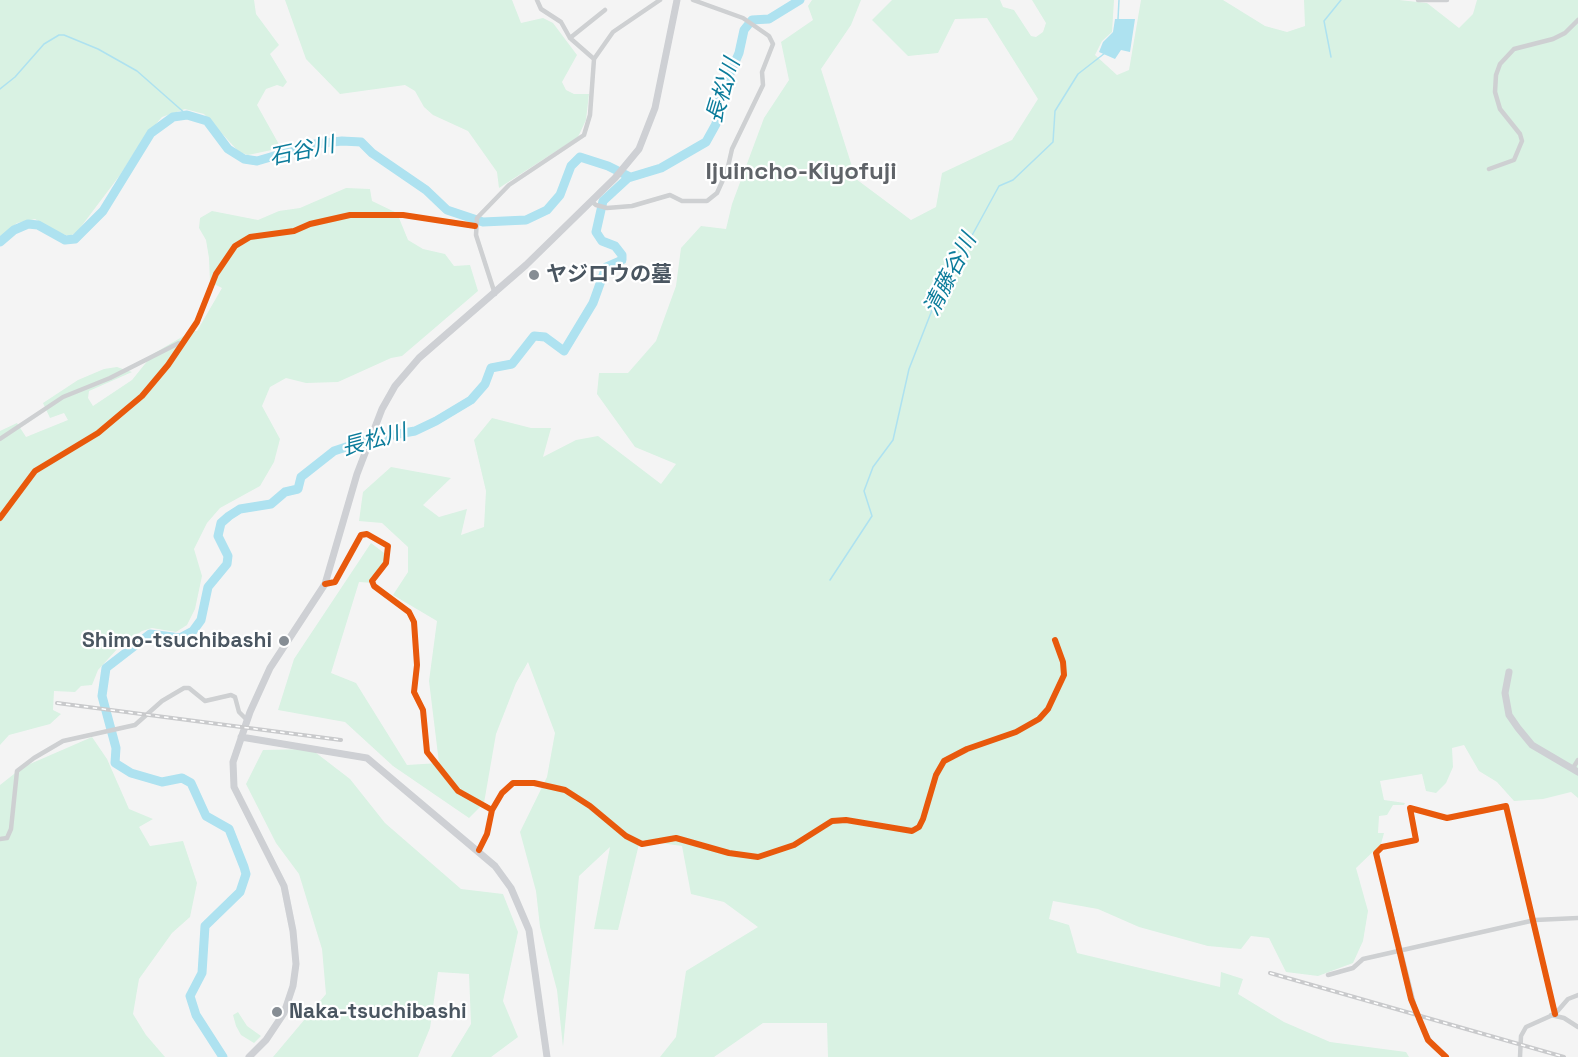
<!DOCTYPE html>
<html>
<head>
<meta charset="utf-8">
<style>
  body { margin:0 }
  canvas { display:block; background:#f4f4f4 }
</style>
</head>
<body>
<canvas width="1578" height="1057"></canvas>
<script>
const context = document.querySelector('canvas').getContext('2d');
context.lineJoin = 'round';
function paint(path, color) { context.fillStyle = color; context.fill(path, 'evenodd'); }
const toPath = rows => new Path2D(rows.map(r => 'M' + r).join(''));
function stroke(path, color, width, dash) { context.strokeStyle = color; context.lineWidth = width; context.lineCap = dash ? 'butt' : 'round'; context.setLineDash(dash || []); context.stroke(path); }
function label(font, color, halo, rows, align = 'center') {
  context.font = font + ' "Space Grotesk","Noto Sans JP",sans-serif'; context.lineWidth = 4.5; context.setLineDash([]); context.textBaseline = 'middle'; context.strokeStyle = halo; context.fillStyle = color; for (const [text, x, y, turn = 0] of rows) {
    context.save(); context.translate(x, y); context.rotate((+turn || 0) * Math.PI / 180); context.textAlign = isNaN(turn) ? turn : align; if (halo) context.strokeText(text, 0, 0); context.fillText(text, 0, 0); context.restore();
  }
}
paint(toPath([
  [0,0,254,0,256,14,279,45,270,54,287,82,283,87,277,85,266,89,257,105,281,148,248,155,239,152,204,114,185,109,162,117,142,140,120,175,77,232,70,236,61,234,35,219,17,223,0,237],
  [285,0,512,0,521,23,543,18,553,23,577,55,562,82,566,90,574,94,589,94,586,120,578,137,499,188,497,172,468,131,433,115,424,107,415,91,405,85,340,94,306,59],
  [812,0,861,0,851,25,821,69,856,179,911,220,936,207,942,173,1012,140,1038,99,987,18,955,19,938,53,908,56,872,20,892,0,1000,0,1003,7,1014,10,1031,36,1036,37,1043,32,1046,23,1032,0,1114,0,1112,32,1102,41,1095,55,1117,75,1129,70,1141,0,1223,0,1265,26,1287,32,1305,26,1304,0,1399,0,1427,3,1459,28,1473,14,1477,0,1578,0,1578,798,1571,792,1543,799,1514,801,1497,782,1479,771,1464,745,1452,748,1453,767,1446,783,1436,793,1426,791,1422,774,1380,781,1384,800,1405,803,1404,805,1393,805,1387,815,1379,816,1378,833,1384,833,1381,844,1356,868,1368,911,1363,941,1353,963,1318,976,1286,972,1269,938,1251,936,1241,949,1208,946,1139,927,1098,909,1053,901,1049,919,1069,925,1077,953,1220,987,1221,972,1243,979,1238,994,1284,1022,1330,1042,1406,1052,1409,1057,828,1057,827,1023,763,1023,714,1057,660,1057,676,1037,686,971,758,927,724,902,691,894,682,846,640,840,618,930,594,929,610,847,579,876,563,1047,557,990,540,927,536,891,520,832,547,777,555,733,528,662,516,683,496,734,484,803,469,818,393,766,345,722,278,710,294,659,371,543,388,556,374,583,359,582,331,673,356,683,407,765,439,763,429,681,437,621,393,595,408,572,408,547,382,523,359,521,363,492,391,467,451,478,423,505,439,517,467,509,461,535,484,527,486,491,474,440,492,418,531,428,551,428,543,457,576,440,598,436,661,484,676,464,635,447,597,394,599,373,628,373,656,341,676,286,681,248,701,226,726,229,732,204,764,118,789,80,781,42,813,20,808,6],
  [346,188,370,189,372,201,397,213,408,240,423,249,445,254,454,266,470,265,478,291,402,356,391,358,338,382,306,383,286,378,270,387,262,406,280,439,274,462,260,486,220,508,207,523,194,549,202,576,195,609,187,625,176,632,152,628,142,631,119,647,98,670,92,685,81,686,75,692,54,691,53,710,61,714,50,724,9,735,0,745,0,431,17,423,26,437,68,420,64,413,50,418,43,403,78,380,104,369,117,367,132,372,89,391,88,398,93,406,132,380,153,354,192,331,197,331,222,288,210,282,209,258,206,240,199,228,200,218,212,211,258,220,279,211,300,208],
  [92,737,107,759,129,809,153,819,139,827,150,846,183,841,197,883,190,917,172,933,139,979,133,1014,146,1035,165,1057,0,1057,0,785,23,767],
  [311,749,350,779,385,823,461,889,503,894,518,932,503,1001,518,1037,491,1057,451,1057,471,1024,469,974,438,972,430,1028,418,1057,273,1057,326,994,322,949,299,874,276,843,246,784,263,750],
  [238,1012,247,1026,261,1036,254,1043,241,1035,236,1026,233,1015]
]), '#d9f2e3');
paint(toPath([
  [1115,19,1135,19,1130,52,1121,50,1115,59,1099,52,1103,42,1113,32]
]), '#aee2f0');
stroke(toPath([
  [1118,19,1119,0],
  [1331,57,1324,21,1341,0],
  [0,89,15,77,44,44,59,35,64,35,98,49,137,71,187,115],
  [830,580,872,516,864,491,873,467,893,440,909,369,934,305,999,186,1013,180,1053,142,1055,111,1078,74,1105,53]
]), '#aee2f0', 1.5);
stroke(toPath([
  [0,242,14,230,28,224,38,225,65,240,75,239,103,211,151,133,173,117,187,115,207,121,228,149,244,159,257,161,315,144,342,141,361,142,372,153,426,190,447,210,483,222,526,220,547,210,560,195,571,166,580,157,608,166,628,176],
  [223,1057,196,1015,190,996,202,973,205,926,240,892,246,874,244,867,229,829,206,816,191,783,182,778,162,782,131,773,115,763,116,748,102,696,106,668,150,634,180,638,193,631,201,620,208,587,227,564,228,556,218,536,221,523,229,516,240,509,271,504,285,492,298,489,301,477,334,451,370,439,415,431,436,421,471,400,485,384,491,368,512,364,534,336,545,337,564,351,593,303,606,267,622,260,622,255,615,246,602,241,596,232,603,201,628,178,661,168,706,142,716,124,720,97,739,53,744,30,752,20,769,19,800,0]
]), '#aee2f0', 9);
stroke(toPath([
  [1416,1012,1420,1023]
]), '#d2d4d7', 4.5, [4.5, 2]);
stroke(toPath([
  [537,0,541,9,561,22,570,38,594,59],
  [1418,0,1447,0],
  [570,38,605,10],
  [1489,169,1514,160,1522,141,1520,134,1500,109,1495,92,1496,75,1500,64,1514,49,1553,39,1565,33,1578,20],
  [591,201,596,205,607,208,632,206,670,195,682,201,707,201,717,193,727,171,732,149,763,85,762,72,773,44,769,36,743,18,693,0],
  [495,294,476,235,477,218,509,185,584,135,590,115,594,59,613,32,660,0],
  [0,439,63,397,110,378,179,343],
  [0,518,35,471,98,433,142,396,168,365,197,322,216,274,235,246,250,237,294,231,310,224,350,215,403,215,475,226],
  [325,584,335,582,361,535,367,534,388,546,386,563,372,581,374,586,409,612,414,622,417,665,414,692,423,710,427,752,458,791,492,810],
  [1573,768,1578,760],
  [0,839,7,838,11,829,17,771,34,758,63,741,135,725,162,701,184,688,189,688,205,701,231,695,235,697,239,712,247,720],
  [479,850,487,834,492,810,502,793,513,783,534,783,565,790,590,806,626,836,642,844,676,838,729,853,758,857,794,845,832,821,846,820,912,831,919,827,923,819,936,775,944,761,967,749,1016,732,1039,719,1048,709,1064,675,1063,662,1055,640],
  [1328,975,1353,968,1363,959,1535,920,1578,918],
  [1416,1012,1376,853,1382,847,1416,840,1410,808,1447,818,1506,806,1555,1014],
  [1551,1015,1564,1018,1578,1027],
  [1420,1023,1433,1046,1446,1057],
  [1520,1057,1521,1036,1526,1027,1555,1014,1568,999,1578,995]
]), '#ced0d2', 4.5);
stroke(toPath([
  [1509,672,1505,693,1509,715,1518,728,1532,745,1578,772],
  [241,737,367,758,495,866,511,888,529,930,547,1057],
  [249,1057,266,1040,284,1013,293,986,296,964,293,931,284,886,234,787,233,762,250,712,270,668,325,584,357,474,382,409,395,386,419,358,526,265,615,178,639,149,655,108,677,0]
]), '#ced0d4', 7);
const rail = toPath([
  [57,703,341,740],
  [1270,973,1564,1057]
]);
stroke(rail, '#c9cacc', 4);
stroke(rail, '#fff', 1.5, [4.5]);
stroke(toPath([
  [0,518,35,471,98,433,142,396,168,365,197,322,216,274,235,246,250,237,294,231,310,224,350,215,403,215,475,226],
  [325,584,335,582,361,535,367,534,388,546,386,563,372,581,374,586,409,612,414,622,417,665,414,692,423,710,427,752,458,791,492,810],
  [479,850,487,834,492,810,502,793,513,783,534,783,565,790,590,806,626,836,642,844,676,838,729,853,758,857,794,845,832,821,846,820,912,831,919,827,923,819,936,775,944,761,967,749,1016,732,1039,719,1048,709,1064,675,1063,662,1055,640],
  [1446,1057,1428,1040,1411,999,1376,853,1382,847,1416,840,1410,808,1447,818,1506,806,1555,1014]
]), '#e8590c', 6);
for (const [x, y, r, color] of [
  [534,275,6,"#868d94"],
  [284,641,6,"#868d94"],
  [277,1012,6,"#868d94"]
]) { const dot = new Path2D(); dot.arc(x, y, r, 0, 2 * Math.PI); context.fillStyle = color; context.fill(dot); stroke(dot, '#fff', 2); }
label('bold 21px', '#4a5661', '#fff', [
  ["ヤジロウの墓",546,275],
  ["Shimo-tsuchibashi",272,641,"right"],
  ["Naka-tsuchibashi",289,1012]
], 'left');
label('italic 22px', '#0c7c9b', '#fff', [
  ["長松川",724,91,-73],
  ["石谷川",302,152,-12],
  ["清藤谷川",951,275,-63],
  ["長松川",374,441,-15]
]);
label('bold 24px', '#5f6368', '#fff', [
  ["Ijuincho-Kiyofuji",801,172]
]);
</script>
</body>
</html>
